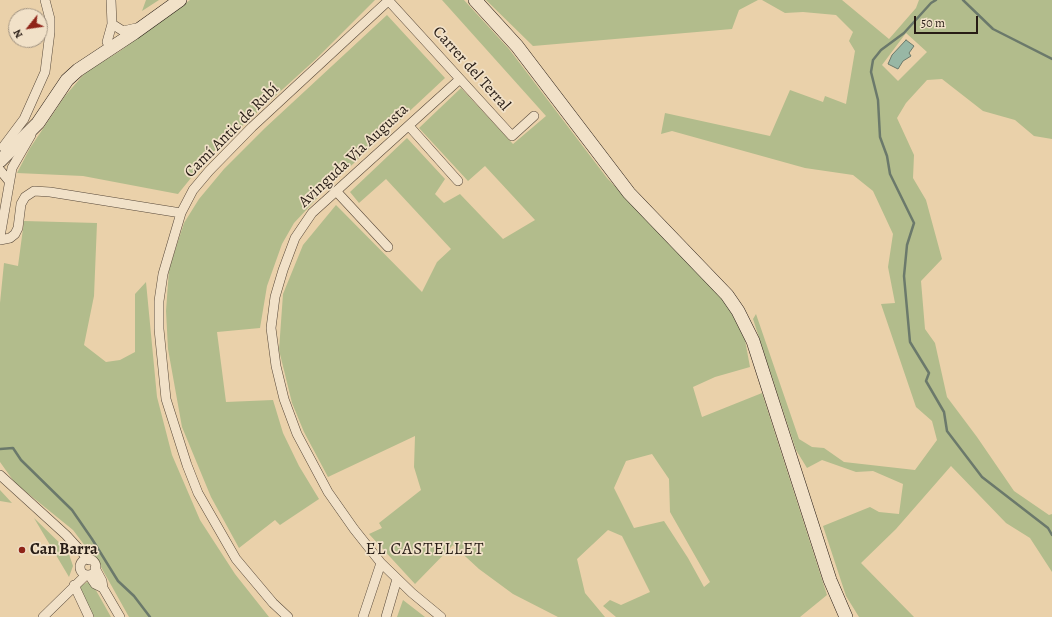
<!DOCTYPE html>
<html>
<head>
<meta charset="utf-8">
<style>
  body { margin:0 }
  #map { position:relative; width:1052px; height:617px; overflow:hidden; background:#ead1aa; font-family:Alegreya,serif }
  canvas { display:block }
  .north { position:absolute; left:8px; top:8px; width:40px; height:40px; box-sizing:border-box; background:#f1e1c8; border:1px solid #a09280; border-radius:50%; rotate:240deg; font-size:11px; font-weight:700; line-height:16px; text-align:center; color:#271c15 }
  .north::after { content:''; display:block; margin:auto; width:14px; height:18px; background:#8f2418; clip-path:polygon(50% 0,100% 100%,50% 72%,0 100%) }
  .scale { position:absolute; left:914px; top:16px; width:64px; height:18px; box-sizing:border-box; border:2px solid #271c15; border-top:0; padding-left:5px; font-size:12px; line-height:14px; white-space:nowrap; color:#271c15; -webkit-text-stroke:3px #f1e1c8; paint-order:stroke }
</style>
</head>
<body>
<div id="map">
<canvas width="1052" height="617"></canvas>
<div class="north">N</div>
<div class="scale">50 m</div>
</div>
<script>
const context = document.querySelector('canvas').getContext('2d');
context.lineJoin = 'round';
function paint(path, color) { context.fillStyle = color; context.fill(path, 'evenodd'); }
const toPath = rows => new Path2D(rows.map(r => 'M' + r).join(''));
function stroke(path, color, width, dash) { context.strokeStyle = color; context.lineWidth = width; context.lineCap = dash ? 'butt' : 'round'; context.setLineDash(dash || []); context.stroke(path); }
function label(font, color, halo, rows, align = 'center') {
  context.font = font + ' Alegreya,serif'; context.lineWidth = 3.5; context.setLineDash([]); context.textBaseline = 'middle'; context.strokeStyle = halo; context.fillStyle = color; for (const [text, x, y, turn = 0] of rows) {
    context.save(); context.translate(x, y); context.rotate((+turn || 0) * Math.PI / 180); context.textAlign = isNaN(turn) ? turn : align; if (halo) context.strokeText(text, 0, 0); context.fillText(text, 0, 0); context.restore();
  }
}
paint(toPath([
  [146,0,159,0,142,11],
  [190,0,375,0,316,59,208,157,178,194,83,176,17,173,30,148,65,96,85,73,120,51],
  [442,0,464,0,509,49,607,178,694,268,728,306,745,340,750,367,715,377,693,387,702,417,762,393,827,595,800,617,616,617,603,606,610,600,621,605,650,592,622,536,608,530,577,559,585,593,605,617,558,617,513,594,479,569,453,545,415,584,369,534,382,528,379,523,421,490,414,467,415,436,328,477,304,432,292,403,279,350,283,294,303,245,336,205,422,292,437,262,451,249,386,179,359,203,350,192,407,138,445,179,435,194,444,203,460,194,503,239,535,220,485,166,468,181,419,128,461,88,513,144,546,116],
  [652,454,669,479,670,512,710,582,704,587,688,558,664,521,634,528,614,488,626,461],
  [486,0,758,0,739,10,732,29,533,46],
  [762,0,842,0,889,39,916,8,919,0,1052,0,1052,139,1034,136,1015,120,983,111,942,79,927,80,906,103,897,118,914,155,913,178,926,200,942,259,921,281,925,329,935,343,947,397,977,437,1014,491,1049,515,1052,514,1052,572,1030,538,1006,523,951,466,896,529,861,563,914,617,859,617,846,596,823,526,870,507,879,512,899,514,903,484,873,471,856,472,822,460,807,468,796,450,753,319,756,314,799,439,812,447,824,448,844,462,915,470,937,440,932,421,916,407,881,304,895,303,888,267,893,234,873,191,853,175,805,168,672,131,661,134,665,113,770,136,790,90,823,102,825,96,846,104,855,51,849,41,853,32,836,15,803,12,785,13],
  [906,33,927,52,898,81,882,65],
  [387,15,445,78,323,192,294,223,282,244,267,286,260,328,217,332,226,402,273,400,283,433,299,466,319,499,280,525,275,520,239,548,211,497,182,427,168,349,166,311,169,269,184,223,199,199,224,169,265,128],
  [24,221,97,223,94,296,84,345,106,362,120,360,135,352,135,294,146,282,157,397,172,455,200,520,235,574,269,617,129,617,101,567,73,530,15,483,0,462,0,303,4,263,18,266],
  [0,490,12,503,0,501],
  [34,518,68,551,73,566,69,577],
  [87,582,93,585,111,617,92,617,80,590,81,586],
  [403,600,425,617,397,617]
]), '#b2bc8c');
const water = toPath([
  [906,40,914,46,909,53,911,56,903,61,898,69,888,64,892,55,906,40]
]);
paint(water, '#98b7a5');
stroke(water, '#6b796b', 1);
stroke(toPath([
  [936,0,931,3,904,33,881,50,873,60,871,72,878,100,880,137,887,156,890,174,914,223,907,245,904,276,910,342,929,373,926,381,944,412,947,431,982,477,1048,528,1052,535],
  [963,0,993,29,1052,59],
  [0,449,13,448,21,460,72,510,92,539,118,581,134,596,150,617]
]), '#6b796b', 2.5);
const minor = toPath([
  [388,0,512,136,534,116],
  [112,24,123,31,136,28],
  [107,42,112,24,111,0],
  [409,126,458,181],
  [3,147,24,119,45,72,50,32,50,19,45,0],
  [0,170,9,181],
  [336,191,388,247],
  [0,237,12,168,31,135],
  [0,240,10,238,15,234,18,228,21,204,25,197,34,191,50,192,181,213],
  [0,475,66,535,89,560],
  '80 567a8 8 0 1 1 16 0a8 8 0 1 1-16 0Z',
  [95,568,102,581,103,588,120,617],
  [89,575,95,584,103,588],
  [74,585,89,617],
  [43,617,86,575],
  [288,617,273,603,236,559,198,493,187,465,166,399,159,329,159,301,163,274,181,213,193,190,209,171,252,127,388,1],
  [363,617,381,563],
  [386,617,397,579],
  [441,617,412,593,381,563,354,529,328,492,297,434,284,399,276,366,271,328,275,297,283,270,295,238,312,213,460,79]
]);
const secondary = toPath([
  [475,0,517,46,629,193,727,295,738,311,753,341,830,580,846,617],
  [0,161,38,123,67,80,78,70,134,33,180,0]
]);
stroke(minor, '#58493a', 10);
stroke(secondary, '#271c15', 14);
stroke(minor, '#f1e1c8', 9);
stroke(secondary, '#f1e1c8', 13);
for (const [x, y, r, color] of [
  [22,550,4,"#8f2418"]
]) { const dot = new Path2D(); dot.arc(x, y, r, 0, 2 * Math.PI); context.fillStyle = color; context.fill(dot); stroke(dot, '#f1e1c8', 1.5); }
label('16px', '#271c15', '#f1e1c8', [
  ["Carrer del Terral",471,69,48],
  ["Camí Antic de Rubí",232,131,-45],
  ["Avinguda Via Augusta",354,156,-43]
]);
label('bold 16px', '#271c15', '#f1e1c8', [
  ["Can Barra",30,550]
], 'left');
context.letterSpacing = '1px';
label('17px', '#271c15', '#f1e1c8', [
  ["EL CASTELLET",425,550]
]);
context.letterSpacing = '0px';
</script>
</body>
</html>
